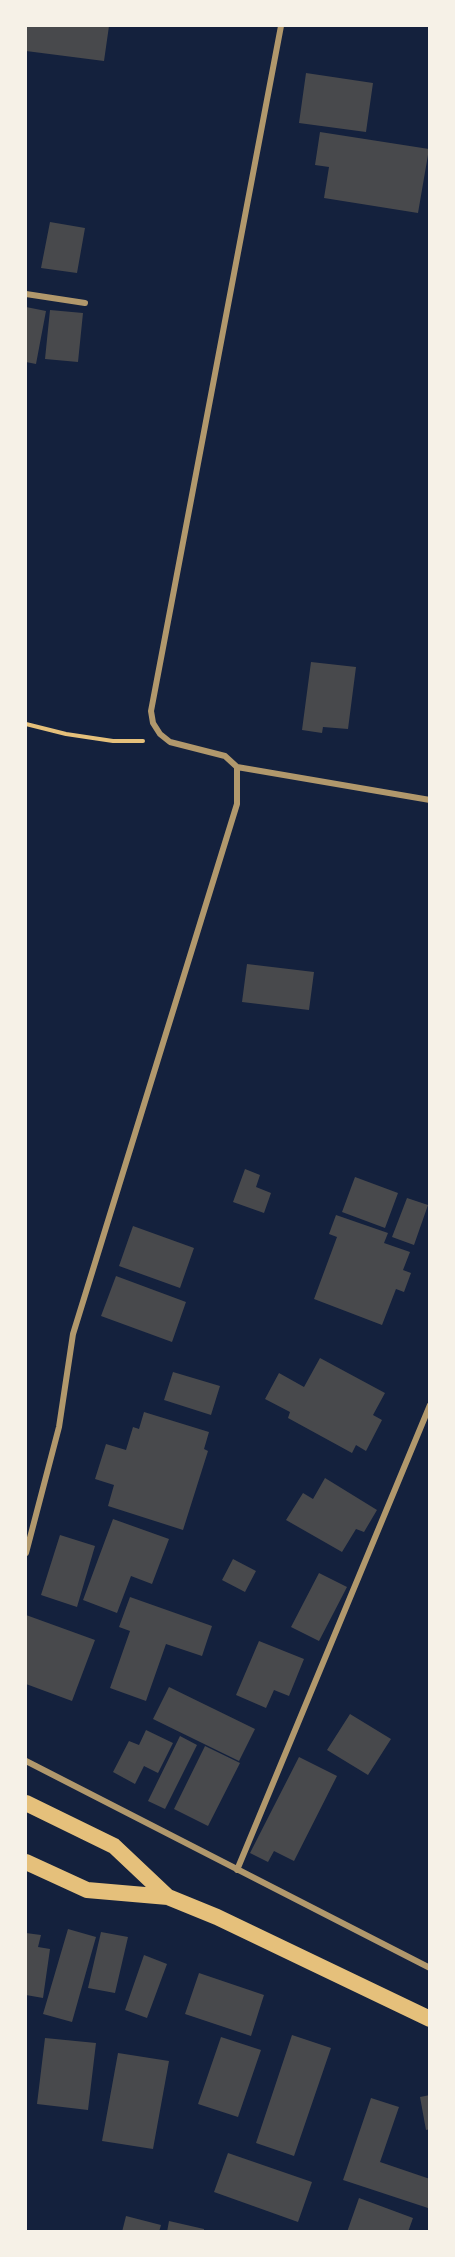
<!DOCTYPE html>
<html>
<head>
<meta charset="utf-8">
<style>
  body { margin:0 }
  #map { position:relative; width:455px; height:2257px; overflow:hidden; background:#14213d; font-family:Montserrat,sans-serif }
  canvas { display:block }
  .frame { position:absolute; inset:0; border:27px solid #f6f1e7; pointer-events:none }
</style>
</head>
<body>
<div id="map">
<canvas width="455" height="2257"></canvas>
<div class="frame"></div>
</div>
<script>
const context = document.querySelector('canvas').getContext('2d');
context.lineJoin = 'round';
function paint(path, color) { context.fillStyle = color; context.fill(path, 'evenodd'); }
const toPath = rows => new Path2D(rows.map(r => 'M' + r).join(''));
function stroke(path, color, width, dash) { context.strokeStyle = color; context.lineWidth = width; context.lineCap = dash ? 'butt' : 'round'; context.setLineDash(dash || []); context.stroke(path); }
paint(toPath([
  [26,26,109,26,104,61,26,51],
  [306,73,373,83,366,132,299,123],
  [320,132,429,149,418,213,324,198,329,167,315,165],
  [50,222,85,228,77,273,41,268],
  [26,307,46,311,36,364,26,362],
  [50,310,83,313,78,362,45,359],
  [311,662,356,667,348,729,323,727,322,733,302,730],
  [247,964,314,972,309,1010,242,1002],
  [245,1169,260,1175,256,1187,271,1193,264,1213,233,1202],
  [355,1177,398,1193,385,1228,342,1212],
  [407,1198,428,1205,414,1245,392,1237],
  [336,1215,388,1233,384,1243,410,1252,403,1270,411,1273,404,1292,396,1289,382,1325,314,1299,337,1237,329,1234],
  [133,1226,194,1248,180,1288,119,1266],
  [116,1276,186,1302,172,1342,101,1316],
  [320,1358,385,1393,373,1415,382,1420,366,1451,356,1445,352,1453,288,1418,290,1412,265,1399,279,1373,304,1387],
  [173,1372,220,1386,211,1415,164,1400],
  [144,1412,209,1432,204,1449,208,1451,183,1530,108,1506,114,1485,95,1479,106,1444,126,1450,133,1427,139,1429],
  [325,1478,377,1510,364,1532,356,1529,342,1552,286,1520,303,1493,313,1499],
  [113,1519,169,1539,152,1584,131,1576,117,1613,83,1600],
  [60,1535,95,1546,77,1607,41,1595],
  [233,1559,256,1571,245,1592,222,1580],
  [319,1573,347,1587,319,1641,291,1627],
  [130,1597,212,1626,202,1656,166,1644,146,1701,110,1688,130,1631,119,1627],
  [26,1615,95,1640,72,1701,26,1684],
  [259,1641,304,1659,289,1696,274,1690,266,1708,236,1695],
  [169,1687,255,1729,239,1761,153,1719],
  [350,1714,391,1739,368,1775,327,1750],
  [146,1730,173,1743,158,1773,144,1766,135,1784,113,1772,129,1741,139,1745],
  [180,1736,197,1745,165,1809,148,1801],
  [205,1746,240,1763,208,1826,174,1809],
  [299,1757,337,1776,294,1861,274,1851,268,1862,250,1853],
  [68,1929,96,1937,72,2022,43,2014],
  [101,1932,128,1937,115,1993,88,1988],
  [26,1933,41,1935,38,1947,50,1949,43,1998,26,1995],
  [144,1955,167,1964,147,2018,125,2010],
  [199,1973,264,1995,251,2036,185,2014],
  [292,2035,331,2048,294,2156,256,2143],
  [221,2037,261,2050,238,2117,198,2104],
  [45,2038,96,2043,88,2110,37,2104],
  [118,2053,169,2061,153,2149,102,2141],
  [430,2095,430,2129,426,2130,420,2097],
  [371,2098,399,2107,380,2162,430,2179,428,2208,343,2180],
  [228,2153,312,2182,298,2222,214,2192],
  [359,2198,413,2218,408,2232,347,2232],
  [126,2216,161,2225,159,2232,122,2232],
  [169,2221,204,2229,204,2232,167,2232]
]), '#48494c');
stroke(toPath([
  [26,724,66,734,113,741,143,741]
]), '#e5c07b', 4);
stroke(toPath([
  [26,294,85,303],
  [237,767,430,800],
  [26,1553,59,1427,73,1334,237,804,237,767,225,756,170,742,160,734,153,723,151,711,281,26],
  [26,1761,430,1968],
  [237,1870,430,1405]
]), '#b1986c', 6);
stroke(toPath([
  [26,1803,114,1846,168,1897],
  [26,1862,87,1890,168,1897,217,1917,430,2019]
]), '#e5c07b', 16);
</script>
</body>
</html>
